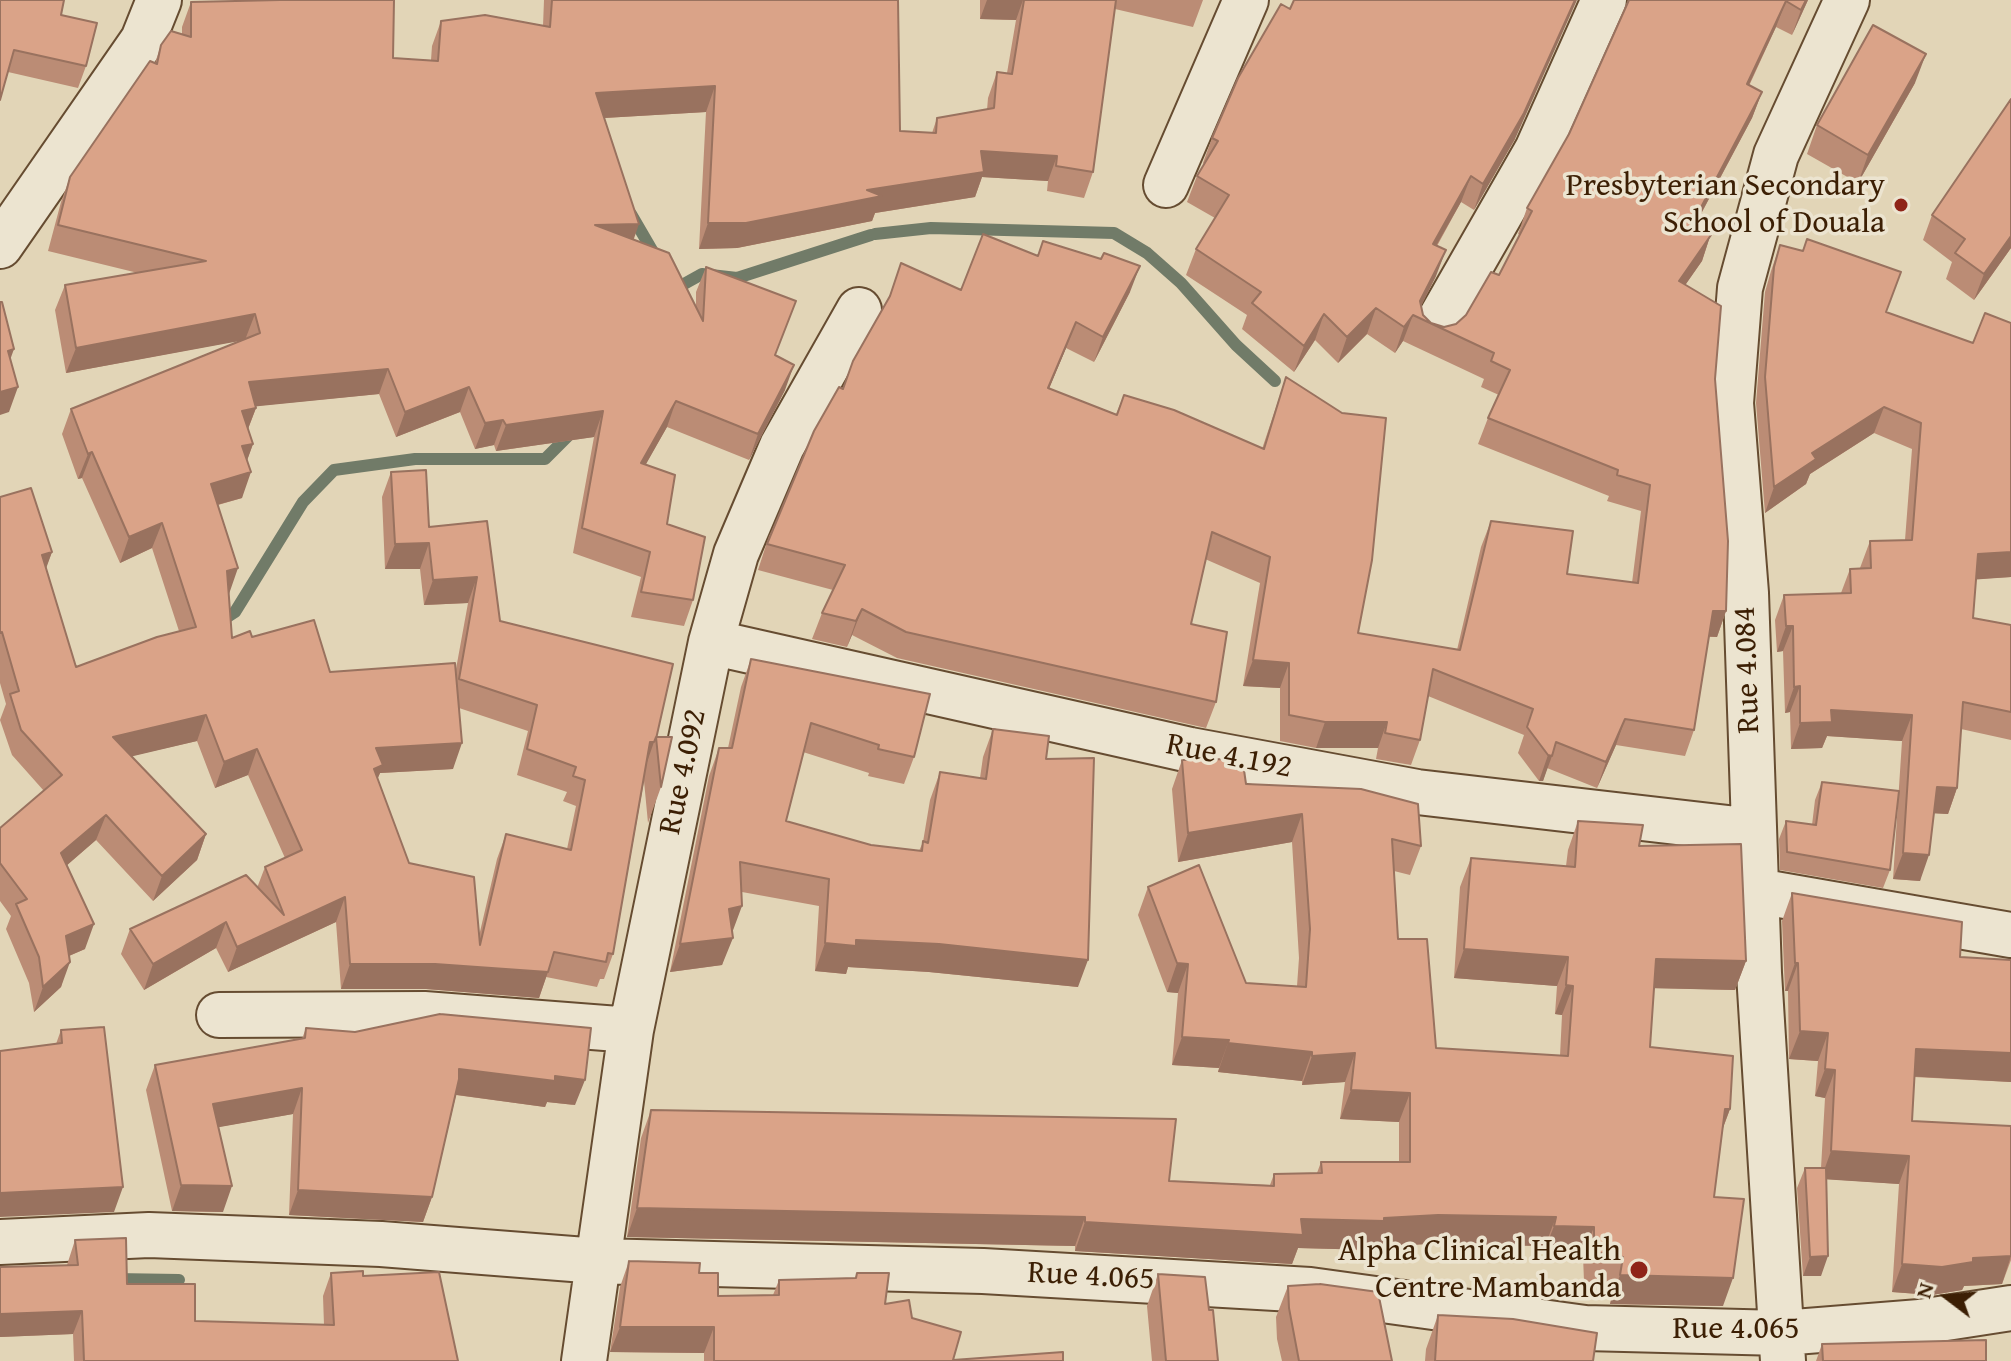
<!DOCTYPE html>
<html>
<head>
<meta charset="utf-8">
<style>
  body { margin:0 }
  #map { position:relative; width:2011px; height:1361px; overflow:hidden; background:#e2d5b7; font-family:"Gentium Book Plus",serif }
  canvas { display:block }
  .north { position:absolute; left:1907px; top:1257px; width:80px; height:80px; -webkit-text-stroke:6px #ece4d0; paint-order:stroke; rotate:286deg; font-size:22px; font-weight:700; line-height:32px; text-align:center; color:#3c1f04 }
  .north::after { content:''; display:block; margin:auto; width:28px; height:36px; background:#3c1f04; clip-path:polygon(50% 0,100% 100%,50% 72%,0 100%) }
</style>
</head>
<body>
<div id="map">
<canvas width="2011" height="1361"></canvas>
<div class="north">N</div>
</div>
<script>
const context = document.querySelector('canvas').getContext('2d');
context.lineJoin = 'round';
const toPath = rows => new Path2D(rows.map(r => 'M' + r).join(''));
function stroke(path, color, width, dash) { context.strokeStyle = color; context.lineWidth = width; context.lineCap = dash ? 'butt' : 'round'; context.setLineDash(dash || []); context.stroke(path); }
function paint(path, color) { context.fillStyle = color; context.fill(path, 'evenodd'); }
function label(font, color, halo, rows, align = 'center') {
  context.font = font + ' "Gentium Book Plus",serif'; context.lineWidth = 7; context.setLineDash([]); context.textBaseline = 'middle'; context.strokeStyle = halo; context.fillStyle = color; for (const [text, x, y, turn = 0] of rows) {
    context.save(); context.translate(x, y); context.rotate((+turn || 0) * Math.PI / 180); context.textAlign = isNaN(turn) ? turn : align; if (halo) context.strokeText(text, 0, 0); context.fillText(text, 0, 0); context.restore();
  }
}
stroke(toPath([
  [631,214,656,257],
  [875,234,931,228,1114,233,1147,253,1181,283,1236,345,1275,381],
  [677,294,684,284,702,274,737,278,871,235],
  [218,623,235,612,303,502,334,470,415,459,545,459,573,431],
  [114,1279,179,1280]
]), '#717b68', 12);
const minor = toPath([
  [1166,185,1246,0],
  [0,246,143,40,159,0],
  [1435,328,1537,150,1604,0],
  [711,642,1190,750,1417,792,1754,831],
  [1757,891,2011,935],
  [219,1015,424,1014,631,1030],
  [0,1242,149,1235,381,1244,598,1261,983,1271,1310,1290,1585,1328,1782,1333,1920,1322,2011,1308],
  [584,1361,631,1030,711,642,736,554,782,446,859,310],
  [1783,1361,1759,973,1746,593,1731,403,1740,288,1776,155,1847,0]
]);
stroke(minor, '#664c31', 48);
stroke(minor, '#ece4d0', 44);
paint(toPath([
  [0,0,61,15,86,66,78,88,8,72],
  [544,0,898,0,900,131,932,133,937,118,987,110,988,98,997,72,1007,73,1016,20,980,19,980,0,1203,0,1193,27,1115,9,1093,172,1084,198,1047,191,1048,181,982,177,975,197,875,213,872,221,737,248,699,249,706,112,604,118,633,239,696,306,696,292,706,267,796,301,775,355,785,390,749,460,667,427,645,465,693,600,684,626,631,617,641,577,573,553,594,437,496,451,494,445,475,449,460,412,396,437,379,394,255,406,256,408,248,429,253,444,247,460,242,498,218,505,229,594,232,638,252,637,330,672,456,669,468,603,424,605,420,569,385,569,382,497,391,472,429,527,487,521,500,621,657,737,661,787,648,823,644,781,613,954,604,979,600,979,597,987,546,977,539,998,426,989,341,989,336,922,228,972,216,948,144,990,121,954,130,929,257,888,265,867,285,858,248,775,215,788,197,741,131,756,206,834,197,860,153,901,96,840,66,866,85,949,69,956,61,987,34,1012,29,983,6,929,11,916,0,901,0,828,44,791,12,755,0,720,6,704,0,683,0,497,52,552,46,567,76,667,179,631,152,548,120,563,82,478,78,479,62,434,71,409,242,340,66,373,55,310,65,285,138,273,48,251,61,202,70,177,155,63,161,45,182,34,182,27,191,2,393,58,431,60,432,46,441,21,543,26],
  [459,708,528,731,517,775,567,792,563,801,576,806,567,849,506,834,497,859,479,936,409,863,377,779,380,773,453,769],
  [1628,0,1808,0,1792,35,1776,27,1749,86,1762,92,1752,118,1701,214,1715,221,1702,261,1685,285,1715,379,1726,611,1717,637,1709,637,1694,730,1685,756,1616,745,1597,788,1547,768,1543,781,1539,781,1518,753,1524,735,1428,696,1420,740,1411,765,1376,759,1378,748,1316,748,1280,741,1280,688,1243,686,1260,583,1205,559,1191,624,1216,702,1206,728,897,658,852,635,847,647,812,639,822,613,833,590,758,570,769,536,888,301,901,263,961,290,1130,292,1094,362,1066,348,1049,389,1116,414,1124,395,1262,449,1286,377,1358,633,1457,650,1481,547,1491,521,1567,574,1632,583,1641,511,1607,501,1609,496,1478,444,1488,418,1499,395,1481,387,1484,379,1403,341,1395,353,1367,334,1338,363,1315,340,1294,372,1242,329,1247,315,1186,275,1196,249,1215,218,1187,202,1197,176,1204,164,1203,163,1212,138,1515,139,1474,210,1461,202,1437,246,1436,276,1421,306,1423,315,1431,323,1444,327,1456,324,1466,315,1499,275,1520,235,1518,234,1527,208,1569,134],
  [1915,83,1858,183,1807,154,1817,125],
  [1932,215,2011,248,1974,300,1946,279,1952,262,1923,240],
  [1780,245,1886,313,1973,343,2011,323,2011,577,1976,579,1973,618,2011,625,2011,740,1961,729,1957,788,1948,814,1934,813,1920,881,1893,879,1902,741,1827,736,1822,748,1791,749,1790,712,1785,713,1783,651,1777,652,1775,620,1784,595,1841,593,1850,569,1860,568,1870,541,1905,540,1912,449,1874,433,1810,474,1806,484,1765,513,1756,403,1765,292,1771,271],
  [751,659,914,757,904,784,868,776,869,773,803,752,786,821,871,845,919,851,923,842,930,800,940,772,980,778,983,757,993,729,1046,759,1078,987,929,972,848,967,846,974,815,971,819,906,742,892,732,933,722,965,670,972,709,776,719,748,728,748,741,687],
  [1182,760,1246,784,1421,846,1410,875,1394,871,1398,939,1436,1048,1560,1056,1562,1015,1555,1014,1557,986,1454,978,1460,887,1471,858,1566,866,1568,850,1578,821,1639,846,1746,961,1735,990,1654,988,1650,1047,1730,1109,1722,1131,1714,1197,1723,1306,1610,1304,1613,1286,1584,1281,1583,1256,1543,1255,1545,1246,1427,1244,1375,1247,1373,1250,1298,1248,1292,1264,1075,1251,1075,1246,627,1237,641,1138,651,1110,1169,1181,1270,1185,1274,1174,1317,1173,1321,1162,1399,1162,1399,1122,1340,1119,1345,1082,1302,1085,1302,1081,1218,1072,1219,1068,1172,1065,1178,993,1167,992,1138,915,1148,887,1246,983,1297,986,1299,958,1292,842,1178,862,1172,789],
  [1822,782,1890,870,1883,888,1780,870,1779,839,1786,821,1812,825,1815,800],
  [1792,893,1960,957,2011,1082,1914,1077,1912,1121,2011,1126,2011,1260,2002,1284,1964,1286,1962,1290,1932,1295,1892,1292,1899,1184,1827,1179,1821,1276,1803,1276,1797,1188,1805,1168,1821,1168,1825,1098,1815,1096,1818,1061,1789,1059,1788,991,1785,991,1782,921],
  [306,1028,575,1105,547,1102,545,1107,456,1095,432,1197,423,1222,289,1215,293,1114,218,1127,223,1212,172,1211,146,1090,155,1065,302,1039],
  [61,1030,114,1212,56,1044],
  [75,1240,127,1284,195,1321,324,1325,323,1296,331,1273,363,1276,458,1361,74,1361,73,1334,0,1337,0,1267,67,1265],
  [629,1261,699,1273,718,1296,773,1295,779,1280,855,1278,857,1273,885,1304,912,1318,953,1360,1063,1361,704,1361,704,1353,610,1352,620,1287],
  [1158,1274,1209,1310,1218,1361,1152,1361,1147,1306],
  [1288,1286,1392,1361,1282,1361,1277,1339,1276,1317],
  [1438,1315,1593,1361,1425,1361,1426,1349],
  [1822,1344,1986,1361,1816,1361]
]), '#bb8c75');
paint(toPath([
  [987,0,1023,0,1016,20,980,19],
  [1575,0,1577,0,1515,139,1474,210,1483,184],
  [1806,0,1808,0,1792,35,1801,10],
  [1786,1,1776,27,1737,110,1747,84],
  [1926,54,1915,83,1858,183,1868,155],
  [715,86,706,112,587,119,596,93],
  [1762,92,1752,118,1688,238,1698,213],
  [981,151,1057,156,1048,181,982,177,975,197,875,213,872,221,737,248,699,249,708,223,867,190],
  [1471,176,1461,202,1423,269,1433,244],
  [1715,221,1702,261,1670,307,1679,281],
  [639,224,630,250,595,225],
  [2011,236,2011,248,1974,300,1984,274],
  [1446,250,1436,276,1416,316,1420,301],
  [1140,266,1130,292,1094,362,1103,337],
  [1376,308,1367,334,1338,363,1347,337],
  [255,314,245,340,66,373,76,348],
  [1324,314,1315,340,1294,372,1304,346],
  [1413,315,1403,341,1395,353,1404,327],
  [1076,322,1066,348,1038,414,1048,388],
  [14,349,5,374,8,351],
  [794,365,785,390,749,460,758,434],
  [388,369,379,394,240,408,249,382],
  [18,387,9,412,0,415,0,392],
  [469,387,460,412,396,437,405,412],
  [676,401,667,427,632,489,641,463],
  [1884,407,1874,433,1810,474,1806,484,1765,513,1774,487,1812,453],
  [256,408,246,434,242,411],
  [603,411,594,437,496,451,506,425],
  [503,420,494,445,475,449,485,423],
  [253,444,244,469,242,446],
  [92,452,82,478,78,479,88,454],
  [251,472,242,498,202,509,211,484],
  [162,523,152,548,120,563,129,537],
  [429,543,420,569,385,569,395,544],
  [52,552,43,577,42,555],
  [2011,552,2011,577,1969,580,1978,554],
  [238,568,229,594,227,571],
  [477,577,468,603,424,605,433,580],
  [862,609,852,635,847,647,856,621],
  [1713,611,1726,611,1717,637,1704,636],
  [1786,626,1793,626,1783,651,1777,652],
  [1253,660,1289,663,1280,688,1243,686],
  [1800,686,1790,712,1785,713,1794,687],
  [1831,710,1912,715,1902,741,1827,736,1822,748,1791,749,1800,723],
  [206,715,197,741,104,763,113,737],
  [1625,719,1616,745,1597,788,1606,762],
  [1325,722,1387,722,1378,748,1316,748],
  [650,742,654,742,645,768],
  [462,743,453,769,380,773,373,790,365,795,376,748],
  [257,749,248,775,215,788,224,762],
  [1548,755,1552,756,1543,781,1539,781],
  [1937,787,1957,788,1948,814,1927,813],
  [1302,814,1292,842,1178,862,1188,833],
  [106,815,96,840,51,879,61,853],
  [206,834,197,860,153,901,162,876],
  [1903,853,1929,855,1920,881,1893,879],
  [345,897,336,922,228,972,237,947],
  [742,906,732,933,729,909],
  [226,922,216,948,144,990,153,964],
  [94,924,85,949,57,961,66,936],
  [733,938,722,965,670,972,680,944],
  [856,940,939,944,1088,960,1078,987,929,972,848,967,846,974,815,971,825,943],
  [1464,949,1568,957,1557,986,1454,978],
  [1656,959,1746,961,1735,990,1646,988],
  [70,962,61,987,34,1012,43,987],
  [1177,963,1188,964,1178,993,1167,992],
  [1795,963,1798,963,1788,991,1785,991],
  [350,964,435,964,548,972,539,998,426,989,341,989],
  [1566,985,1573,986,1562,1015,1555,1014],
  [1800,1031,1828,1033,1818,1061,1789,1059],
  [1182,1037,1229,1040,1219,1068,1172,1065],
  [1228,1043,1312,1052,1302,1081,1218,1072],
  [1916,1049,2011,1053,2011,1082,1905,1076],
  [1355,1053,1345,1082,1302,1085,1312,1056],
  [459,1069,555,1076,585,1080,575,1105,547,1102,545,1107,450,1094],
  [1825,1069,1835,1070,1825,1098,1815,1096],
  [302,1088,293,1114,203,1130,213,1104],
  [1351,1090,1410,1093,1399,1122,1340,1119],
  [1725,1109,1730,1109,1719,1138],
  [1831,1151,1909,1156,1899,1184,1821,1179],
  [181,1185,232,1186,223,1212,172,1211],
  [123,1187,114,1212,0,1217,0,1193],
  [298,1190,432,1197,423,1222,289,1215],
  [637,1208,1085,1217,1075,1246,627,1237],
  [1438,1215,1556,1217,1545,1246,1427,1244,1375,1247,1373,1250,1298,1248,1292,1264,1075,1251,1085,1222,1384,1218],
  [1554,1226,1594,1227,1583,1256,1543,1255],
  [1828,1256,1821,1276,1803,1276,1810,1257],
  [2011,1256,2002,1284,1964,1286,1962,1290,1932,1295,1892,1292,1902,1264,1973,1258],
  [1620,1275,1733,1278,1723,1306,1610,1304],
  [82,1311,73,1334,0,1337,0,1314],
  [620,1327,714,1327,704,1353,610,1352]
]), '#99725f');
const building = toPath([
  [0,0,64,0,61,15,97,23,86,66,14,50,0,100,0,0],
  [280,0,394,0,393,58,438,61,441,21,485,15,550,27,552,0,898,0,900,131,936,133,937,118,994,108,997,72,1012,74,1024,0,1116,0,1093,172,1056,166,1057,156,981,151,984,172,867,190,882,196,746,223,708,223,715,86,596,93,639,224,595,225,669,253,703,321,706,267,796,301,775,355,794,365,758,434,676,401,641,463,675,475,667,524,705,537,693,600,641,592,650,552,582,528,603,411,506,425,503,420,485,423,469,387,405,412,388,369,249,382,256,408,242,411,253,444,242,446,251,472,211,484,238,568,227,571,232,638,250,631,252,637,314,620,330,672,455,663,462,743,376,748,383,765,374,769,409,863,474,877,480,945,506,834,571,850,585,780,573,776,576,767,527,749,537,705,459,679,477,577,433,580,429,543,395,544,391,472,426,470,429,527,487,521,500,621,673,664,656,739,656,737,654,742,650,742,613,954,608,953,606,962,554,952,548,972,435,964,350,964,345,897,237,947,226,922,153,964,130,929,246,875,284,915,265,867,302,850,257,749,224,762,206,715,113,737,206,834,162,876,106,815,61,853,94,924,66,936,70,962,43,987,39,957,16,904,27,899,0,863,0,828,62,775,21,730,10,694,19,691,2,632,0,633,0,497,31,488,52,552,42,555,76,667,157,637,196,627,162,523,129,537,92,452,88,454,71,409,260,333,255,314,76,348,65,285,206,261,58,225,70,177,150,61,157,64,161,45,171,31,191,37,191,2,280,0],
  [1294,0,1575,0,1524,113,1483,184,1471,176,1433,244,1446,250,1420,301,1423,315,1431,323,1444,327,1456,324,1466,315,1491,272,1499,275,1532,211,1527,208,1569,134,1629,0,1806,0,1801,10,1786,1,1747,84,1762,92,1698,213,1715,221,1707,233,1711,235,1679,281,1721,306,1715,379,1728,541,1726,611,1713,611,1694,730,1625,719,1606,762,1556,742,1552,756,1548,755,1527,727,1533,709,1433,669,1420,740,1385,733,1387,722,1325,722,1289,715,1289,663,1253,660,1270,557,1212,532,1191,624,1227,632,1216,702,906,632,862,609,856,621,822,613,845,565,767,544,814,431,839,387,843,389,853,361,890,296,901,263,961,290,983,234,1038,256,1043,241,1101,259,1104,253,1140,266,1103,337,1076,322,1048,388,1117,415,1124,395,1174,410,1264,449,1286,377,1342,413,1386,418,1372,560,1358,633,1460,650,1491,521,1573,531,1567,574,1638,583,1650,485,1617,475,1618,470,1488,418,1510,370,1491,361,1494,353,1413,315,1404,327,1376,308,1347,337,1324,314,1304,346,1252,303,1261,292,1196,249,1229,195,1197,176,1218,141,1212,138,1238,78,1281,4,1290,9,1294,0],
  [1873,25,1926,54,1868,155,1817,125,1873,25],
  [2011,99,2011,236,1984,274,1955,253,1965,239,1932,215,2011,99],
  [1807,239,1901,272,1886,312,1973,343,1985,313,2011,323,2011,552,1978,554,1973,618,2011,625,2011,712,1963,702,1957,788,1937,787,1929,855,1903,853,1912,715,1831,710,1832,722,1800,723,1800,686,1794,687,1793,626,1786,626,1784,595,1851,593,1850,569,1871,568,1870,541,1912,540,1921,423,1884,407,1812,453,1816,459,1774,487,1765,377,1774,267,1780,245,1803,251,1807,239],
  [0,302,2,302,14,349,8,351,18,387,0,392,0,302],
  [751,659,930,694,914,757,878,749,879,745,811,723,786,821,871,845,922,851,923,841,928,843,940,772,986,779,993,729,1049,736,1046,759,1094,758,1088,960,939,944,856,940,856,946,825,943,829,879,740,862,742,906,729,909,733,938,680,944,719,748,732,748,751,659],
  [656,737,672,737,661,787,656,737],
  [1228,759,1243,763,1246,784,1361,789,1418,804,1421,846,1392,839,1398,939,1427,939,1436,1048,1568,1056,1573,986,1566,985,1568,957,1464,949,1471,858,1575,867,1578,821,1643,825,1639,846,1741,844,1746,961,1656,959,1650,1047,1733,1056,1730,1109,1725,1109,1714,1197,1744,1199,1733,1278,1620,1275,1623,1257,1594,1252,1594,1227,1554,1226,1556,1217,1438,1215,1384,1218,1384,1221,1301,1219,1303,1235,1085,1222,1085,1217,637,1208,651,1110,1176,1119,1169,1181,1274,1186,1274,1174,1322,1173,1321,1162,1410,1162,1410,1093,1351,1090,1355,1053,1312,1056,1312,1052,1228,1043,1229,1040,1182,1037,1188,964,1177,963,1148,887,1199,865,1246,983,1306,987,1310,929,1302,814,1188,833,1182,760,1228,759],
  [1822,782,1899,791,1890,870,1787,852,1786,821,1816,825,1822,782],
  [1792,893,1962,922,1960,957,2011,960,2011,1053,1916,1049,1912,1121,2011,1126,2011,1256,1973,1258,1973,1262,1942,1267,1902,1264,1909,1156,1831,1151,1835,1070,1825,1069,1828,1033,1800,1031,1798,963,1795,963,1792,893],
  [440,1014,591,1028,585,1080,555,1076,555,1081,459,1069,459,1079,432,1197,298,1190,302,1088,213,1104,232,1186,181,1185,155,1065,305,1038,306,1028,355,1032,440,1014],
  [104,1027,123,1187,0,1193,0,1051,62,1043,61,1030,104,1027],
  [1805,1168,1826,1168,1828,1256,1810,1257,1805,1168],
  [126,1238,127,1284,195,1284,195,1321,334,1325,331,1273,363,1271,363,1276,439,1272,458,1361,84,1361,82,1311,0,1314,0,1267,78,1265,75,1240,126,1238],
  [629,1261,700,1263,699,1273,718,1273,718,1296,779,1295,779,1280,856,1278,857,1273,889,1273,885,1304,909,1300,912,1318,961,1332,953,1360,1063,1352,1063,1361,714,1361,714,1327,620,1327,629,1261],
  [1158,1274,1205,1277,1209,1310,1213,1310,1218,1361,1166,1361,1158,1274],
  [1320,1284,1378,1292,1392,1361,1299,1361,1289,1308,1288,1286,1320,1284],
  [1438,1315,1513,1319,1597,1333,1593,1361,1435,1361,1438,1315],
  [1986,1340,1986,1361,1823,1361,1822,1344,1986,1340]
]);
paint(building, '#daa388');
stroke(building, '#99725f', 2);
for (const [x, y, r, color] of [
  [1901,205,8,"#8f2418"],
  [1639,1270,10,"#8f2418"]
]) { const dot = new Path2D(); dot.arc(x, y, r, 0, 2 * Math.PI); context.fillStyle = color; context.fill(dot); stroke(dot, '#ece4d0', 3); }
label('32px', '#3c1f04', '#ece4d0', [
  ["Presbyterian Secondary",1885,187],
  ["School of Douala",1885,224],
  ["Alpha Clinical Health",1621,1252],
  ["Centre Mambanda",1621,1289]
], 'right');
label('32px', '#3c1f04', '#ece4d0', [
  ["Rue 4.084",1748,670,-92],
  ["Rue 4.192",1229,757,11],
  ["Rue 4.092",684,772,-78],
  ["Rue 4.065",1091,1277,3],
  ["Rue 4.065",1736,1330]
]);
</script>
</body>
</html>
